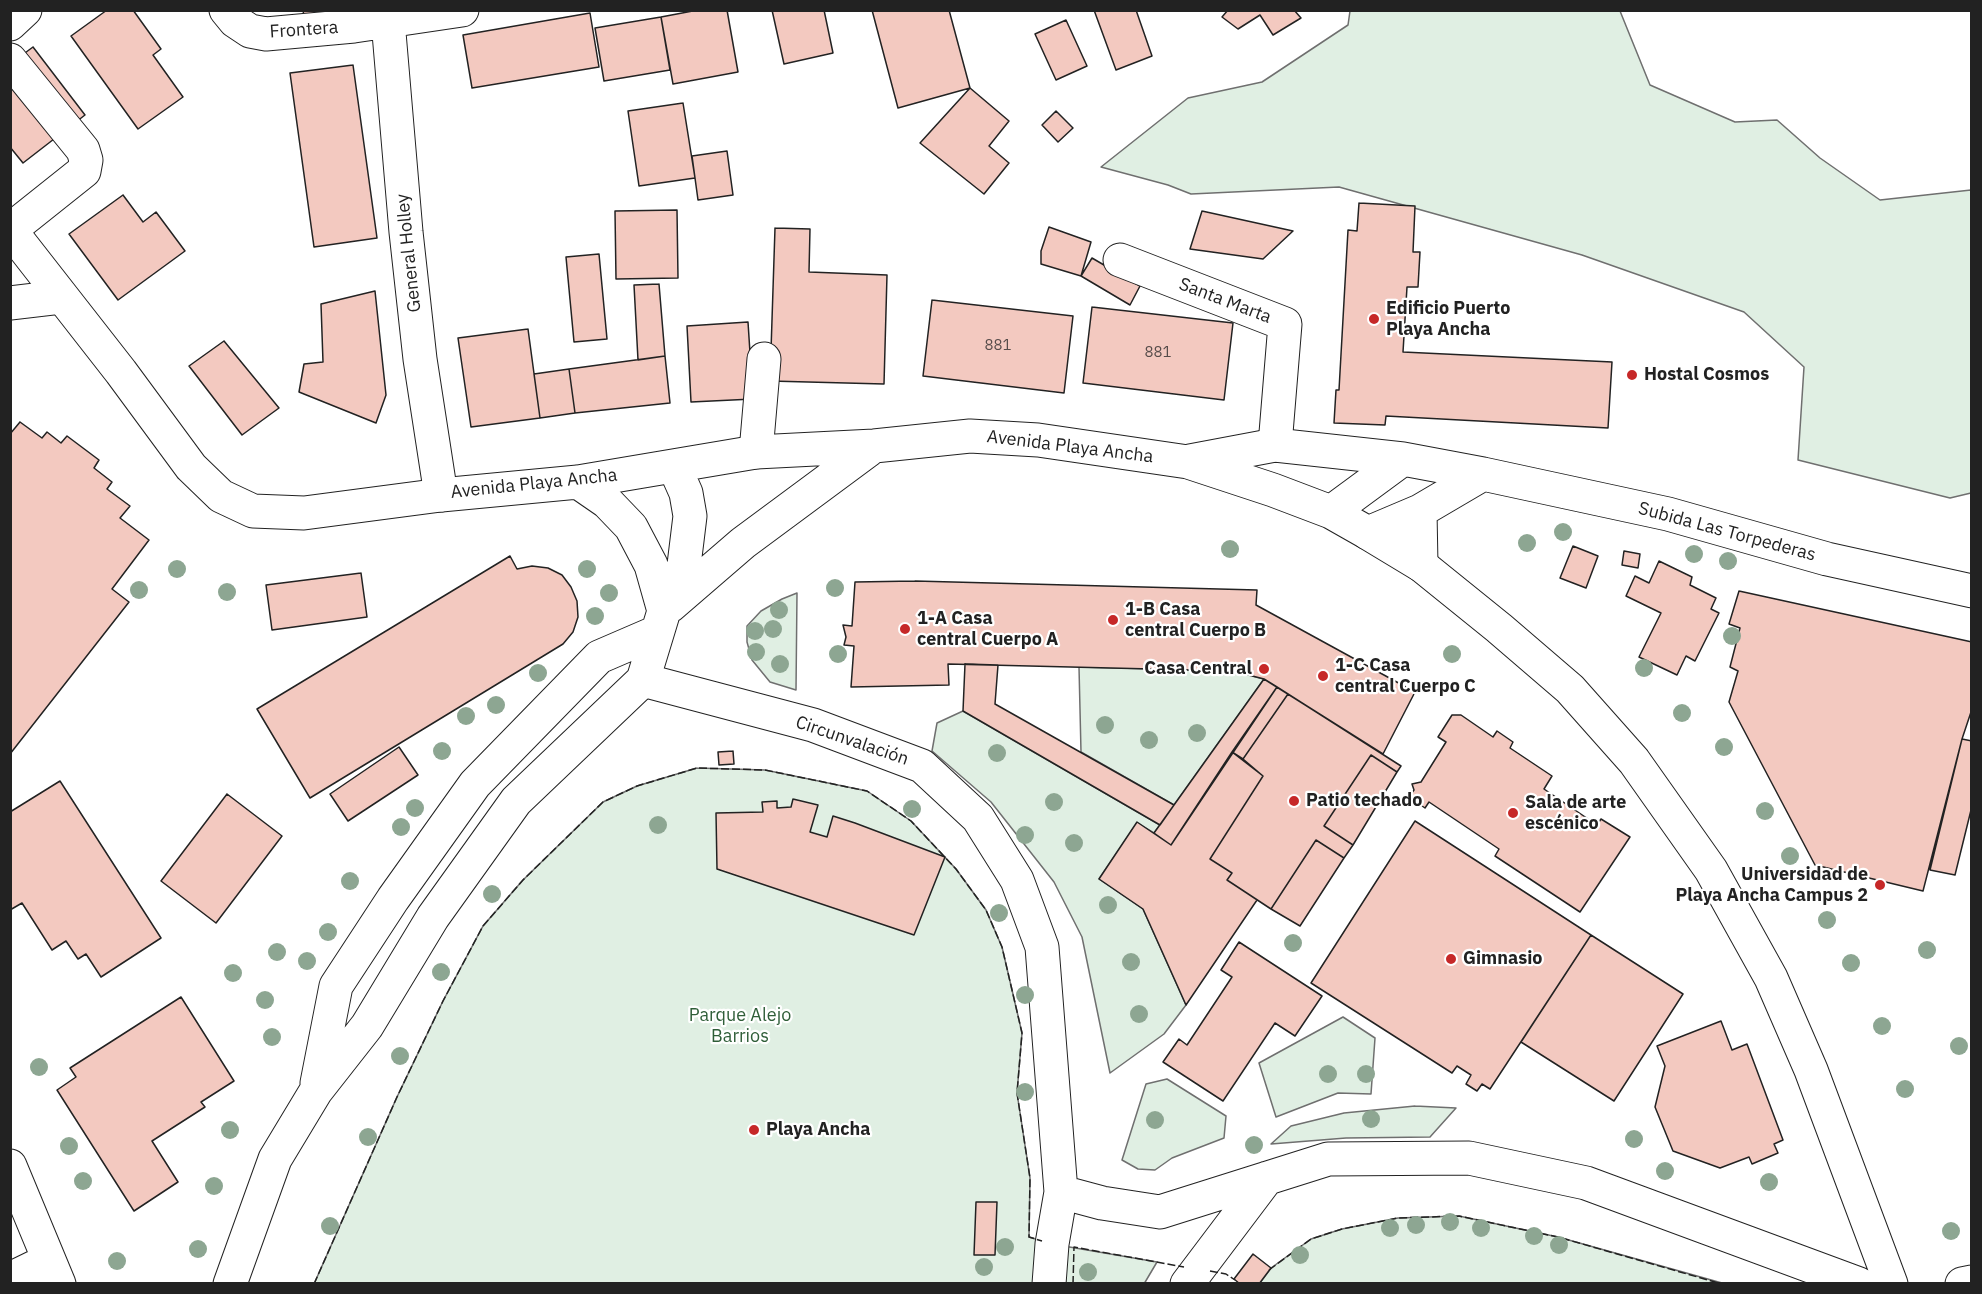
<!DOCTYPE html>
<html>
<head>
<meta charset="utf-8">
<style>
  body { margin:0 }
  #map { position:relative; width:1982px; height:1294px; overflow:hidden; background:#fff; font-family:"IBM Plex Sans",sans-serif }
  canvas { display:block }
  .frame { position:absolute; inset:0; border:12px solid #222; pointer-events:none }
</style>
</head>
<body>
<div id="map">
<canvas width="1982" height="1294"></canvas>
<div class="frame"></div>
</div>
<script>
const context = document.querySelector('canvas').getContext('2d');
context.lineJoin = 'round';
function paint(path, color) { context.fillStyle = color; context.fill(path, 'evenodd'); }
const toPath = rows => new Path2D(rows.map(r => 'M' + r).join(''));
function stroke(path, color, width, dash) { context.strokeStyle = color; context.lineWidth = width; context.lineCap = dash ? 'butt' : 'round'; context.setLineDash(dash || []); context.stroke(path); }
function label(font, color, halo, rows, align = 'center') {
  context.font = font + ' "IBM Plex Sans",sans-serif'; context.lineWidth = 4.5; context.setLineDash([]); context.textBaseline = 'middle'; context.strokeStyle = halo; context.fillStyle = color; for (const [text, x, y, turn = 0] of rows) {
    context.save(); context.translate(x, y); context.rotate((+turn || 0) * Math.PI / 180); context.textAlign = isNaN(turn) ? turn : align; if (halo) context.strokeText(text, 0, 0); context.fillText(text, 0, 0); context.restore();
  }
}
const green = toPath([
  [1350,11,1620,11,1650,85,1735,122,1777,120,1820,158,1880,200,1971,190,1971,493,1950,498,1798,460,1804,367,1744,312,1582,255,1339,187,1191,194,1168,185,1101,167,1188,98,1262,82,1348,25,1350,11],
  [797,593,796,690,770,682,752,660,747,642,747,626,761,611,782,599,797,593],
  [1079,667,1233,671,1264,679,1174,805,1081,752,1079,667],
  [963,711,1160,825,1154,833,1137,823,1099,879,1143,909,1186,1005,1164,1034,1110,1073,1082,937,1054,882,991,802,932,751,937,723,963,711],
  [697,768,765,770,867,791,911,821,956,869,986,910,1002,947,1022,1033,1017,1093,1030,1178,1029,1237,1052,1244,1157,1262,1144,1284,314,1284,397,1097,443,1001,483,926,523,880,603,802,637,786,697,768],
  [1343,1017,1375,1038,1371,1094,1338,1093,1276,1117,1259,1063,1343,1017],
  [1167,1079,1226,1116,1224,1138,1172,1158,1155,1170,1138,1169,1122,1160,1146,1084,1167,1079],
  [1415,1106,1456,1108,1430,1137,1346,1138,1271,1144,1291,1126,1344,1113,1415,1106],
  [1459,1216,1558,1237,1722,1283,1259,1284,1271,1268,1311,1239,1342,1229,1398,1218,1459,1216]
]);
paint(green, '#e0efe3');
stroke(green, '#6f6f6f', 1.5);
const building = toPath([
  [107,10,133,10,161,49,153,55,183,97,138,129,71,36,107,10],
  [303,10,336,10,304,17,303,10],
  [698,10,727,10,738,72,673,84,661,17,698,10],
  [772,10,824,10,833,53,784,64,772,10],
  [872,10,949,10,970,88,898,108,872,10],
  [1094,10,1136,10,1152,56,1116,70,1094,10],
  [1228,10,1294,10,1301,18,1273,35,1260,15,1238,29,1222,17,1228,10],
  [590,13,599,67,472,88,463,35,590,13],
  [661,17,670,70,604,81,595,28,661,17],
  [1066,20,1087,66,1056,80,1035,34,1066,20],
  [33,47,85,115,23,163,10,147,10,64,33,47],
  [353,65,377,238,314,247,290,73,353,65],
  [970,88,1009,121,989,146,1009,163,984,194,920,143,970,88],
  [683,103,695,178,639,186,628,111,683,103],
  [1056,111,1073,128,1058,142,1042,125,1056,111],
  [727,151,733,195,698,200,692,156,727,151],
  [123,195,143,222,156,212,185,251,118,300,69,234,123,195],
  [1359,203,1415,206,1413,252,1420,252,1418,287,1407,287,1403,352,1612,362,1608,428,1386,416,1385,425,1334,423,1336,390,1339,390,1348,230,1357,231,1359,203],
  [677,210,678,278,616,279,615,211,677,210],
  [1202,211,1293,231,1263,259,1190,249,1202,211],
  [1049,227,1091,242,1081,276,1041,264,1041,251,1049,227],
  [775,228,810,229,809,272,887,275,884,384,770,381,775,228],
  [599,254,607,339,574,342,566,257,599,254],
  [1092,258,1140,286,1130,305,1081,276,1092,258],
  [659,284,665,356,638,360,634,285,659,284],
  [375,291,386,395,376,423,299,392,304,364,323,362,321,304,375,291],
  [932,300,1073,316,1064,393,923,376,932,300],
  [1092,307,1233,323,1224,400,1083,383,1092,307],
  [748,322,753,399,691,402,687,326,748,322],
  [528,329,540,418,471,427,458,338,528,329],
  [224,341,279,408,242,435,189,366,224,341],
  [665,356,670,403,575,413,569,369,665,356],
  [569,369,575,413,540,418,534,374,569,369],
  [20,422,42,438,47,432,61,443,67,436,99,460,94,468,112,482,107,489,130,506,120,518,149,540,112,589,129,602,10,754,10,434,20,422],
  [1573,546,1598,556,1586,588,1560,578,1573,546],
  [1624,551,1640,554,1638,568,1622,565,1624,551],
  [510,556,517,569,532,566,548,568,562,575,571,587,577,601,578,617,573,632,563,644,310,798,257,709,510,556],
  [1659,561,1692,577,1690,585,1716,598,1711,609,1719,613,1695,661,1686,656,1677,675,1639,657,1661,613,1626,596,1635,576,1649,583,1659,561],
  [361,573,367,617,272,630,266,585,361,573],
  [915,581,1257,590,1256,605,1415,692,1383,754,1264,679,1233,671,948,664,949,685,851,687,854,646,844,645,846,637,843,625,852,626,855,582,915,581],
  [1739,591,1972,642,1972,709,1962,739,1923,891,1815,865,1729,702,1738,671,1730,667,1740,628,1729,624,1739,591],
  [965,664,998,665,995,704,1174,805,1160,825,963,711,965,664],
  [1264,679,1277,687,1171,845,1154,833,1264,679],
  [1277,687,1288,694,1243,759,1232,752,1277,687],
  [1288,694,1401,766,1397,772,1371,755,1324,826,1353,845,1344,858,1316,840,1271,909,1227,880,1232,873,1210,859,1263,776,1243,759,1288,694],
  [1452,715,1461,715,1493,737,1497,731,1513,742,1510,748,1552,776,1544,789,1597,825,1601,819,1630,837,1580,912,1495,856,1499,849,1429,802,1425,808,1409,797,1414,790,1412,784,1421,782,1446,742,1438,737,1452,715],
  [1962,739,1972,741,1972,806,1955,875,1930,870,1962,739],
  [399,747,418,775,348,821,330,794,399,747],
  [733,751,734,764,719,765,718,752,733,751],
  [1232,752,1263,776,1210,859,1232,873,1227,880,1257,900,1186,1005,1143,909,1099,879,1137,822,1171,845,1232,752],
  [1371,755,1397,772,1353,845,1324,826,1371,755],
  [60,781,161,938,101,977,86,954,78,959,66,941,52,950,22,903,10,910,10,812,60,781],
  [227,794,282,836,216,923,161,881,227,794],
  [793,799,818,805,810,832,827,837,833,816,855,823,945,857,914,935,717,869,716,813,763,812,762,802,777,801,777,808,791,807,793,799],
  [1415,821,1591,935,1490,1089,1482,1084,1477,1091,1466,1084,1471,1075,1457,1066,1452,1073,1311,983,1415,821],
  [1316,840,1344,858,1300,926,1271,909,1316,840],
  [1591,935,1683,994,1614,1101,1521,1042,1591,935],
  [1239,942,1322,996,1295,1036,1275,1023,1223,1101,1163,1062,1179,1039,1187,1045,1232,977,1221,970,1239,942],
  [181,997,234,1081,201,1102,205,1107,152,1141,178,1182,134,1211,57,1090,76,1077,70,1068,181,997],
  [1721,1021,1732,1050,1747,1044,1783,1140,1774,1144,1778,1153,1752,1164,1749,1157,1720,1168,1673,1151,1655,1107,1665,1066,1657,1046,1721,1021],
  [976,1202,997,1202,995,1255,974,1255,976,1202],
  [1253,1254,1271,1268,1259,1284,1240,1284,1234,1279,1253,1254]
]);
paint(building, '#f3c9c0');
stroke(building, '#222', 1.5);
const minor = toPath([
  [226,10,235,21,250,31,266,34,354,26,462,10],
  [385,10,388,21,406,232,420,359,441,495],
  [10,24,25,10],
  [10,60,83,150,86,160,84,171,10,230],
  [1120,260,1285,324,1275,445],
  [10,303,61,297],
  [756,452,764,359],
  [1368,533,1421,565,1499,628,1570,689,1634,761,1711,870,1771,978,1811,1070,1891,1284],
  [643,680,813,725,922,766,978,818,1017,880,1042,947,1061,1192,1052,1244,1049,1284],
  [10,1166,59,1284],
  [1061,1192,1102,1203,1160,1212,1328,1159,1469,1158,1586,1183,1859,1284],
  [10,1279,49,1260],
  [1187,1284,1267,1178],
  [1962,1284,1972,1282]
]);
const major = toPath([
  [10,230,121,372,191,467,221,496,253,511,304,513,441,495,578,482,756,452,874,446,970,436,1038,440,1188,462,1273,490,1331,512,1368,533,1420,511,1483,474],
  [1190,461,1275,445,1403,459,1483,474,1668,514,1827,559,1972,591],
  [578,482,607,502,631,527,651,565,664,611],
  [1420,511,1421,565],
  [1331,512,1403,459],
  [670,606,743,543,874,446],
  [317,1083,336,986,393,899,475,784,599,657,657,632],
  [230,1284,275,1159,316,1091,367,1026,433,917,516,801,643,680,664,611,684,565,690,516,686,493,674,466]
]);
stroke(minor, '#222', 35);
stroke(major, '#222', 35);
stroke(minor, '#fff', 33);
stroke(major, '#fff', 33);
stroke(toPath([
  [1269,1270,1311,1239,1342,1229,1398,1218,1459,1216,1558,1237,1722,1284],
  [1210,1271,1226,1274,1235,1280],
  [314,1284,397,1097,443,1001,483,926,523,880,603,802,637,786,697,768,765,770,867,791,911,821,956,869,986,910,1002,947,1022,1033,1017,1093,1030,1178,1029,1237,1042,1241],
  [1073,1284,1074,1247,1184,1267]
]), '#222', 1.5, [8, 3]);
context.fillStyle = '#8da692';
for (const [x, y] of [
  [1563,532],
  [1527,543],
  [1230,549],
  [1694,554],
  [1728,561],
  [177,569],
  [587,569],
  [835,588],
  [139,590],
  [227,592],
  [609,593],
  [779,610],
  [595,616],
  [773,629],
  [755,631],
  [1732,636],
  [756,652],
  [838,654],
  [1452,654],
  [780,664],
  [1644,668],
  [538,673],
  [496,705],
  [1682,713],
  [466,716],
  [1105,725],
  [1197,733],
  [1149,740],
  [1724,747],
  [442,751],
  [997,753],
  [1054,802],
  [415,808],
  [912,809],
  [1765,811],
  [658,825],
  [401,827],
  [1025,835],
  [1074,843],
  [1790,856],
  [350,881],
  [492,894],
  [1108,905],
  [999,913],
  [1827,920],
  [328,932],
  [1293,943],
  [1927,950],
  [277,952],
  [307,961],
  [1131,962],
  [1851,963],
  [441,972],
  [233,973],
  [1025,995],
  [265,1000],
  [1139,1014],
  [1882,1026],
  [272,1037],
  [1959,1046],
  [400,1056],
  [39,1067],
  [1328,1074],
  [1366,1074],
  [1905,1089],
  [1025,1092],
  [1371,1119],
  [1155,1120],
  [230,1130],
  [368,1137],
  [1634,1139],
  [1254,1145],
  [69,1146],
  [1665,1171],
  [83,1181],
  [1769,1182],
  [214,1186],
  [1450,1222],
  [1416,1225],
  [330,1226],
  [1390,1228],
  [1481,1228],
  [1951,1231],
  [1534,1236],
  [1559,1245],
  [1005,1247],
  [198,1249],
  [1300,1255],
  [117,1261],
  [984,1267],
  [1088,1272]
]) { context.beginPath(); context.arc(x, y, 9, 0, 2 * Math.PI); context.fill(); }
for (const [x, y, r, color] of [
  [1374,319,6,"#c62828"],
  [1632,375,6,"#c62828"],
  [1113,620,6,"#c62828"],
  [905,629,6,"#c62828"],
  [1264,669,6,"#c62828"],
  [1323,676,6,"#c62828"],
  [1294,801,6,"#c62828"],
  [1513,813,6,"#c62828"],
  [1880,885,6,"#c62828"],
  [1451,959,6,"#c62828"],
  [754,1130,6,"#c62828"]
]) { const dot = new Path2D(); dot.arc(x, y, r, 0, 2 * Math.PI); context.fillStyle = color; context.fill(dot); stroke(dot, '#fff', 2); }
label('15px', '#564c4a', null, [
  ["881",998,346],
  ["881",1158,353]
]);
label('18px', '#222', '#fff', [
  ["Frontera",304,30,-4],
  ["General Holley",409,253,-96],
  ["Santa Marta",1225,301,21],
  ["Avenida Playa Ancha",1070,447,7],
  ["Avenida Playa Ancha",534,484,-6],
  ["Subida Las Torpederas",1727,532,15],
  ["Circunvalación",852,741,19]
]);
label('bold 18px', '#222', '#fff', [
  ["Edificio Puerto",1386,309],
  ["Playa Ancha",1386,330],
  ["Hostal Cosmos",1644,375],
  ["1-B Casa",1125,610],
  ["central Cuerpo B",1125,631],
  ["1-A Casa",917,619],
  ["central Cuerpo A",917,640],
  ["1-C Casa",1335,666],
  ["central Cuerpo C",1335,687],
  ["Casa Central",1252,669,"right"],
  ["Patio techado",1306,801],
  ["Sala de arte",1525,803],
  ["escénico",1525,824],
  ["Universidad de",1868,875,"right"],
  ["Playa Ancha Campus 2",1868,896,"right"],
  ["Gimnasio",1463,959],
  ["Playa Ancha",766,1130]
], 'left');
label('18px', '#2f5e38', '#fff', [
  ["Parque Alejo",740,1016],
  ["Barrios",740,1037]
]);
</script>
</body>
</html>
